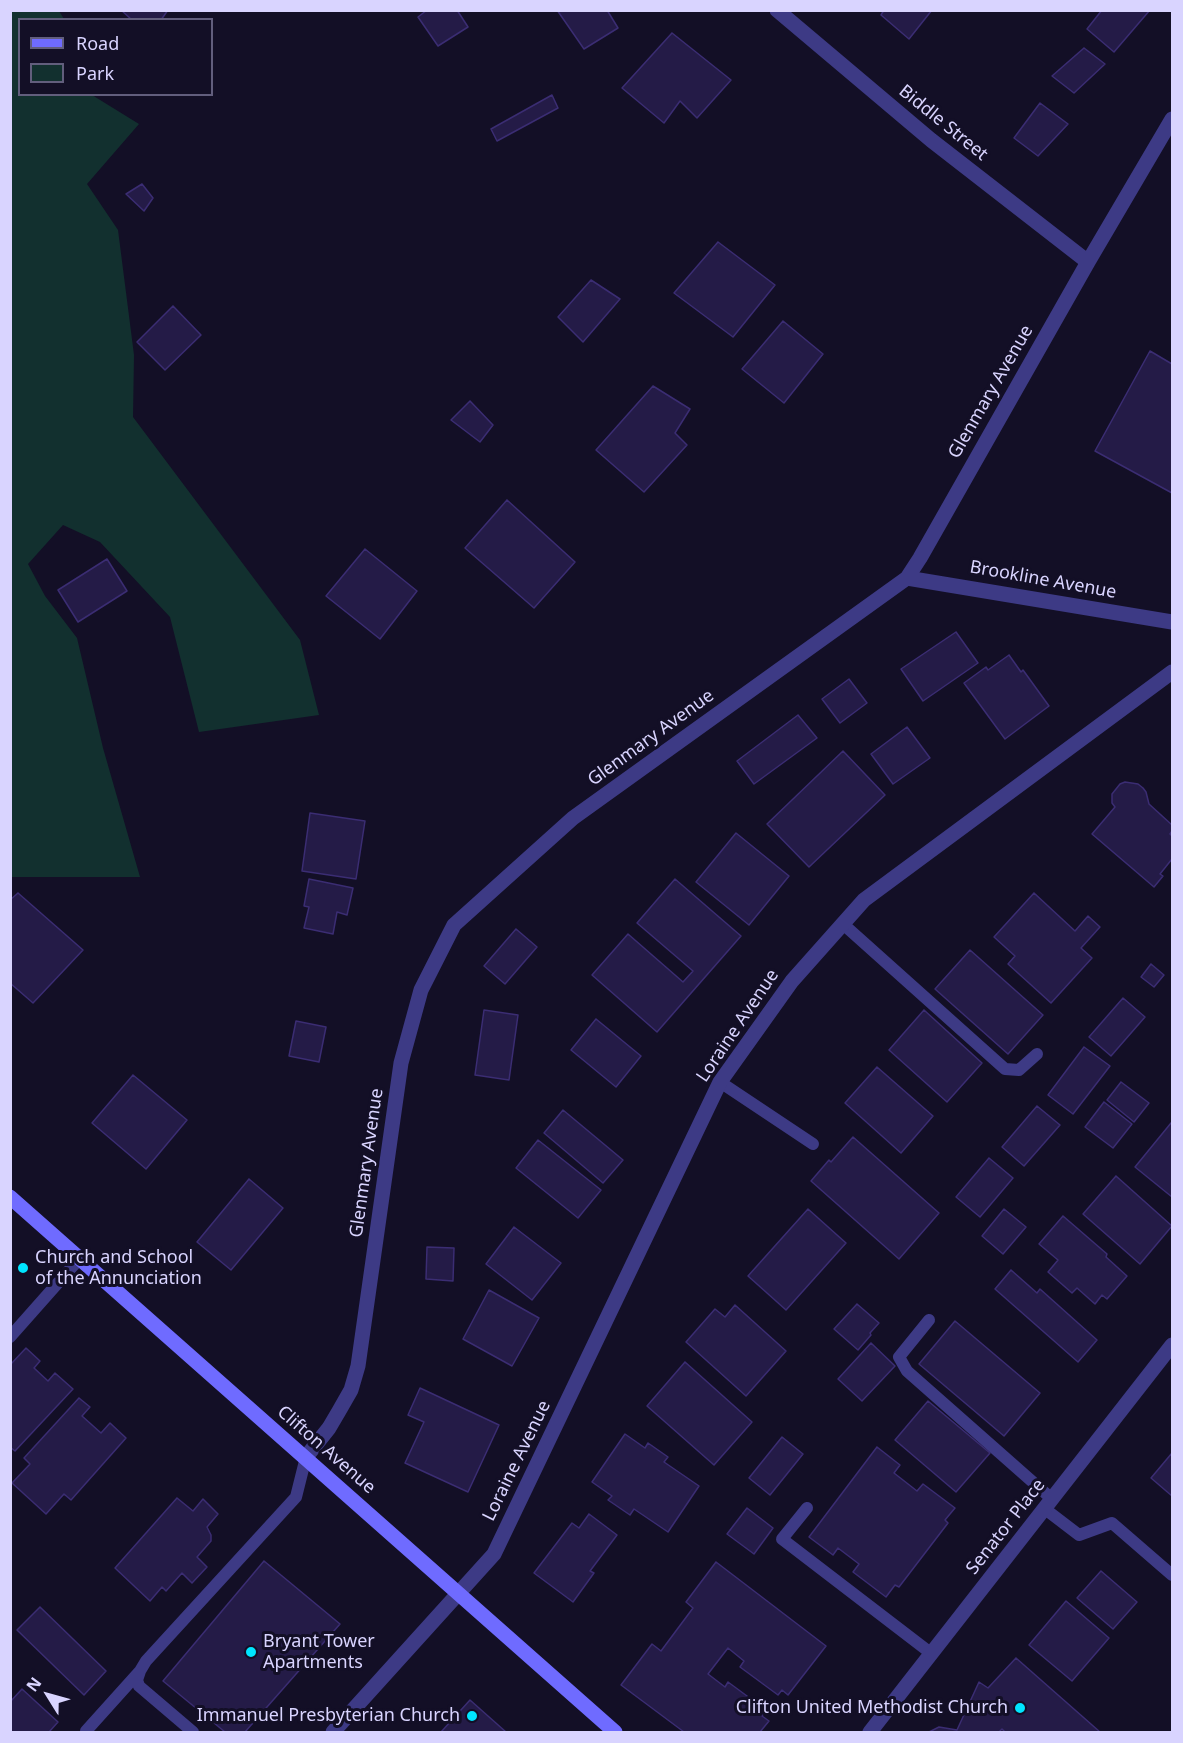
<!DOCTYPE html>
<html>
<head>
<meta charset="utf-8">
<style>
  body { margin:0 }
  #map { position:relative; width:1183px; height:1743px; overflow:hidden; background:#130f26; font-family:"Noto Sans",sans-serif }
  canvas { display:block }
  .frame { position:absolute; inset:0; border:12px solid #d9d4ff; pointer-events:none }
  .legend { position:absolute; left:18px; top:18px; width:195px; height:78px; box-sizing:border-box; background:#130f26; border:2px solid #625e7d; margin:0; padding:8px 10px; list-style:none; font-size:18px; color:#d9d4ff }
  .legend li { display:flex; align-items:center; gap:12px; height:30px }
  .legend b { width:30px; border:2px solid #625e7d }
  .north { position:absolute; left:18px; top:1665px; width:60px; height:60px; -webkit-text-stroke:4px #130f26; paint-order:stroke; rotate:307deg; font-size:16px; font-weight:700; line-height:24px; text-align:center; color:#d9d4ff }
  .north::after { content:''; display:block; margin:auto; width:21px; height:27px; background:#d9d4ff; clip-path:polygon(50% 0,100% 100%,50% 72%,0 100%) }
</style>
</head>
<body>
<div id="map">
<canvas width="1183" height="1743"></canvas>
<div class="frame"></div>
<ul class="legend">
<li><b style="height:8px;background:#6f6bff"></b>Road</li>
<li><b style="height:16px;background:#12302f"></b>Park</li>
</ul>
<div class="north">N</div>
</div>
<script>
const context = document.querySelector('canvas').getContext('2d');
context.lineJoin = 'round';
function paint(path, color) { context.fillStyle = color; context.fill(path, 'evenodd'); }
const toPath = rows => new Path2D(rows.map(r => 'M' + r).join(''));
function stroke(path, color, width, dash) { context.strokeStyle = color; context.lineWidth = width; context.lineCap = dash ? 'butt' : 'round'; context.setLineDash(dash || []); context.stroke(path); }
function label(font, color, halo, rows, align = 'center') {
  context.font = font + ' "Noto Sans",sans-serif'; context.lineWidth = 6; context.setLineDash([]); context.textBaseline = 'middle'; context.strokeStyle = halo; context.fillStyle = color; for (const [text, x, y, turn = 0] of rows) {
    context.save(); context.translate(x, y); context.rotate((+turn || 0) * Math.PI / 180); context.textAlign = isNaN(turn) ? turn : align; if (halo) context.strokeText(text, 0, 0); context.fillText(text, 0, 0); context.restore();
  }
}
paint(toPath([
  [10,11,59,11,64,19,20,20,20,94,92,95,139,124,87,184,118,230,134,355,133,417,300,640,319,715,199,732,170,617,100,542,63,525,28,564,45,596,77,638,103,748,140,877,11,877]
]), '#12302f');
const building = toPath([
  [121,10,168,10,161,20,132,20,121,10],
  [427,10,457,10,468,27,438,46,418,17,427,10],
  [557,10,607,10,618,28,584,49,557,10],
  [884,10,932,10,909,39,881,15,884,10],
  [1102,10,1150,10,1114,52,1087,29,1102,10],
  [672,33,731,80,697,118,680,101,664,123,622,88,672,33],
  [1084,48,1105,64,1074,93,1052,76,1084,48],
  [552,95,558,108,497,141,491,129,552,95],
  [1040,103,1068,124,1038,156,1014,138,1040,103],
  [142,184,153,198,144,211,126,194,142,184],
  [718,242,775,285,733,337,674,293,718,242],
  [591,280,620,299,583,342,558,317,591,280],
  [173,306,201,335,165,370,137,342,173,306],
  [783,321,823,354,784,403,742,369,783,321],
  [1150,351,1172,364,1172,493,1095,451,1150,351],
  [653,386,690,409,675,433,687,445,644,492,596,450,653,386],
  [470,401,493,425,480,442,451,420,470,401],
  [507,500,575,562,534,608,465,548,507,500],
  [365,549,417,591,380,639,326,596,365,549],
  [107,559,127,591,78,622,58,590,107,559],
  [956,632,978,663,923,701,901,669,956,632],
  [1009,655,1021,672,1023,670,1049,706,1005,739,964,683,986,667,988,670,1009,655],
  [849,679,867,703,840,723,822,699,849,679],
  [798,715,817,738,754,784,737,761,798,715],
  [907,727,930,758,893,784,871,754,907,727],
  [843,751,885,795,809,867,767,824,843,751],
  [1125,782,1138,784,1143,788,1146,792,1149,804,1172,825,1172,831,1170,834,1172,836,1172,859,1160,874,1163,876,1154,887,1092,834,1115,807,1112,803,1112,794,1120,784,1125,782],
  [310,813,365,821,356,879,302,871,310,813],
  [736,833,789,876,749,925,696,882,736,833],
  [309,879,353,888,347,915,337,912,333,934,304,928,309,907,304,906,309,879],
  [675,879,741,936,657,1032,592,975,628,934,683,982,693,971,637,923,675,879],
  [18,893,83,950,33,1003,10,983,10,900,18,893],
  [1034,893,1075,931,1088,916,1100,927,1081,948,1092,958,1051,1003,1008,964,1015,956,994,937,1034,893],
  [516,929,537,947,505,984,484,966,516,929],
  [970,950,1043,1015,1008,1054,935,989,970,950],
  [1151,964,1164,975,1154,987,1141,977,1151,964],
  [1123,998,1145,1017,1111,1056,1089,1037,1123,998],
  [484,1010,518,1015,509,1080,475,1075,484,1010],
  [924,1010,982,1063,947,1102,889,1050,924,1010],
  [596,1019,641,1056,616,1087,571,1050,596,1019],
  [296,1021,326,1027,319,1062,289,1056,296,1021],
  [1084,1047,1110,1066,1073,1114,1048,1095,1084,1047],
  [877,1067,933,1116,901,1153,845,1103,877,1067],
  [133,1075,187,1120,146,1169,92,1123,133,1075],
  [1121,1082,1149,1103,1134,1122,1107,1100,1121,1082],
  [1104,1102,1132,1124,1113,1148,1085,1127,1104,1102],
  [1037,1106,1060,1125,1024,1166,1002,1147,1037,1106],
  [563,1110,623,1160,603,1183,544,1133,563,1110],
  [1171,1123,1172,1124,1172,1197,1135,1167,1171,1123],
  [853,1137,939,1213,899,1259,811,1181,829,1160,831,1162,853,1137],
  [538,1140,601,1190,578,1218,516,1168,538,1140],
  [989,1158,1013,1178,980,1217,956,1197,989,1158],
  [1116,1176,1172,1226,1140,1264,1083,1214,1116,1176],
  [249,1179,283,1208,231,1270,197,1242,249,1179],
  [808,1209,846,1243,786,1310,748,1276,808,1209],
  [1004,1209,1026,1227,1003,1254,982,1236,1004,1209],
  [1063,1216,1107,1254,1106,1257,1127,1276,1107,1299,1102,1295,1095,1304,1077,1288,1072,1293,1048,1272,1058,1260,1039,1244,1063,1216],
  [514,1227,561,1263,532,1300,486,1264,514,1227],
  [427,1247,454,1248,453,1281,426,1279,427,1247],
  [1011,1270,1037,1293,1040,1289,1097,1340,1078,1362,995,1289,1011,1270],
  [489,1290,539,1318,512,1366,463,1339,489,1290],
  [857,1304,879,1323,870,1333,871,1335,858,1350,834,1329,857,1304],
  [735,1305,786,1351,746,1396,686,1342,715,1309,725,1317,735,1305],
  [955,1321,1040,1393,1004,1436,919,1364,955,1321],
  [871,1343,895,1366,862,1401,838,1379,871,1343],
  [26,1348,40,1361,34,1368,48,1381,55,1373,73,1389,15,1451,10,1447,10,1365,26,1348],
  [685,1362,752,1422,714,1465,647,1406,685,1362],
  [420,1388,499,1425,468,1492,405,1463,424,1422,408,1415,420,1388],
  [79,1398,90,1407,82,1416,101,1433,110,1423,126,1438,71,1500,64,1494,46,1514,12,1483,30,1464,24,1458,79,1398],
  [928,1401,990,1453,956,1492,895,1440,928,1401],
  [625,1434,645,1448,648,1443,668,1457,664,1462,699,1486,668,1532,634,1509,630,1515,608,1500,612,1496,592,1482,625,1434],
  [782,1437,803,1454,770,1495,749,1478,782,1437],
  [877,1447,900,1465,894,1473,917,1491,923,1484,955,1508,945,1520,948,1523,899,1587,895,1585,886,1597,853,1572,859,1564,838,1548,833,1555,809,1537,877,1447],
  [1172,1453,1172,1496,1151,1478,1172,1453],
  [177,1498,193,1511,203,1499,218,1514,207,1527,211,1535,211,1541,197,1557,207,1567,192,1583,182,1573,166,1591,162,1587,150,1601,115,1568,177,1498],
  [747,1508,773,1528,754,1554,727,1534,747,1508],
  [589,1514,617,1535,590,1571,594,1573,573,1602,534,1573,572,1523,579,1528,589,1514],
  [264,1561,340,1624,245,1732,225,1732,163,1681,264,1561],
  [716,1562,826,1646,788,1695,782,1690,778,1695,740,1667,744,1661,728,1648,708,1674,725,1687,728,1682,766,1710,762,1716,769,1721,760,1732,684,1732,621,1685,652,1644,661,1651,693,1608,686,1602,716,1562],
  [1101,1571,1137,1602,1113,1629,1077,1598,1101,1571],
  [1066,1601,1109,1638,1072,1681,1029,1645,1066,1601],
  [40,1607,106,1671,84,1695,17,1630,40,1607],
  [1016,1658,1100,1732,1005,1732,1002,1729,999,1732,929,1732,939,1727,957,1730,979,1682,988,1688,1016,1658],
  [22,1689,58,1722,49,1732,10,1732,10,1702,22,1689],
  [470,1700,506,1732,441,1732,470,1700]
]);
paint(building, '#241b47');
stroke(building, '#3b2d73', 1.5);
stroke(toPath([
  [843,924,1005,1069,1019,1070,1037,1054],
  [720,1082,813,1144],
  [929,1320,899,1357,907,1371,1052,1499],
  [10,1337,80,1258],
  [807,1508,782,1539,932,1654],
  [1045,1509,1079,1535,1112,1523,1172,1575],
  [86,1732,86,1731,140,1671],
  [193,1732,139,1686,137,1680,140,1671,146,1661,296,1497,306,1457]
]), '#3d3a85', 12);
stroke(toPath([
  [777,10,931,140,1088,262],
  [907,578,1172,622],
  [306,1457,329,1428,339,1411,351,1390,358,1366,401,1063,421,990,454,925,573,818,907,578,920,558,1088,262,1172,119],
  [333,1732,494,1554,720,1082,792,981,864,900,1172,672],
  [870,1732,1172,1345]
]), '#3d3a85', 15);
stroke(toPath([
  [10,1197,615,1732]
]), '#6f6bff', 15);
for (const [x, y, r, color] of [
  [23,1268,6,"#00e5ff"],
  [251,1652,6,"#00e5ff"],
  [1020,1708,6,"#00e5ff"],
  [472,1716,6,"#00e5ff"]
]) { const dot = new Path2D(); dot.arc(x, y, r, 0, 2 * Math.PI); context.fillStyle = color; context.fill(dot); stroke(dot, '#130f26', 2); }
label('18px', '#d9d4ff', '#130f26', [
  ["Biddle Street",943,123,39],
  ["Glenmary Avenue",991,392,-60],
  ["Brookline Avenue",1043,580,10],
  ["Glenmary Avenue",651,738,-36],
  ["Loraine Avenue",738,1026,-56],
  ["Glenmary Avenue",367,1163,-82],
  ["Clifton Avenue",326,1450,41],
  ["Loraine Avenue",517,1461,-64],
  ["Senator Place",1006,1527,-52]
]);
label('18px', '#d9d4ff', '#130f26', [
  ["Church and School",35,1258],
  ["of the Annunciation",35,1279],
  ["Bryant Tower",263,1642],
  ["Apartments",263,1663],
  ["Clifton United Methodist Church",1008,1708,"right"],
  ["Immanuel Presbyterian Church",460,1716,"right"]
], 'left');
</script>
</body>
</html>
